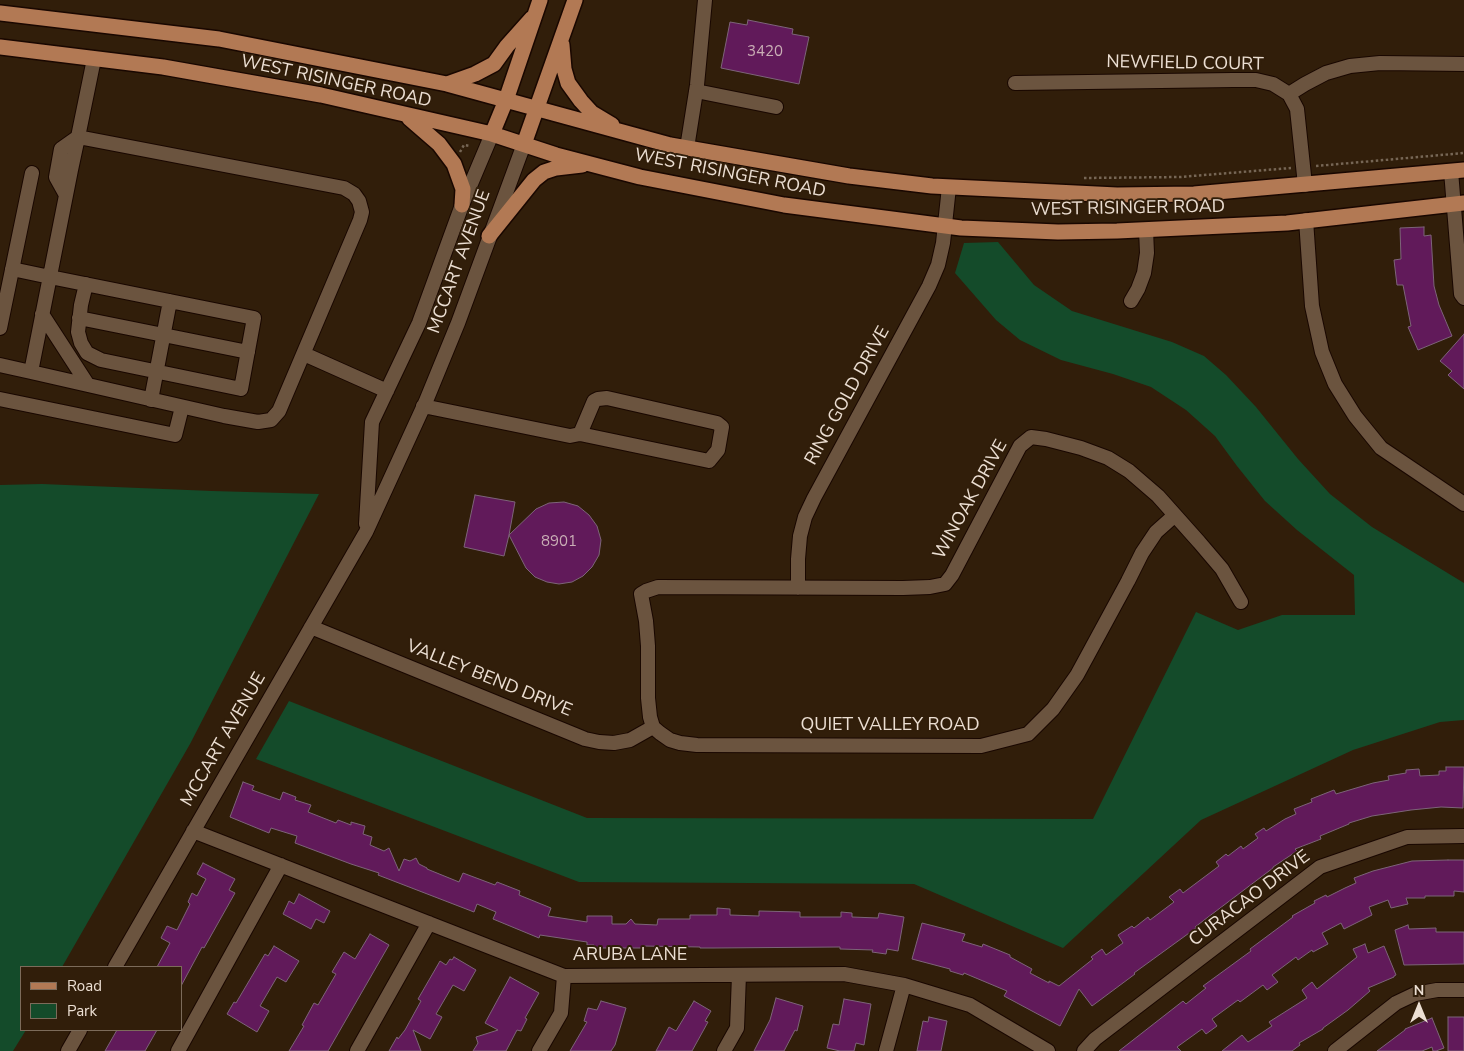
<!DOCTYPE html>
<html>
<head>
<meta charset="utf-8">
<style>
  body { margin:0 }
  #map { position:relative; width:1464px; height:1051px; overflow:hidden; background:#311e0a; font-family:"Nunito Sans",sans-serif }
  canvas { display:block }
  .legend { position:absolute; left:20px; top:966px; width:162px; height:65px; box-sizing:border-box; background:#311e0a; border:1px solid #7c6b5a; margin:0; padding:6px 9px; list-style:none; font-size:15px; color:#ecdfd3 }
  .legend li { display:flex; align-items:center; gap:10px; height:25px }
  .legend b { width:25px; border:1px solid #7c6b5a }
  .north { position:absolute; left:1394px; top:981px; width:50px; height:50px; -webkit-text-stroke:4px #311e0a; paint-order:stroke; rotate:0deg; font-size:14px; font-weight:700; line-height:20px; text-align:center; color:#ecdfd3 }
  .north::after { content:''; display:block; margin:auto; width:18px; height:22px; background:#ecdfd3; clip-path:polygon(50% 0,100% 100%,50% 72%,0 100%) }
</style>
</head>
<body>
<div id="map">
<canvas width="1464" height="1051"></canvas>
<ul class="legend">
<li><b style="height:6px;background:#b27954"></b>Road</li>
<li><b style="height:14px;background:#144b2a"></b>Park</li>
</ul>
<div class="north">N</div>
</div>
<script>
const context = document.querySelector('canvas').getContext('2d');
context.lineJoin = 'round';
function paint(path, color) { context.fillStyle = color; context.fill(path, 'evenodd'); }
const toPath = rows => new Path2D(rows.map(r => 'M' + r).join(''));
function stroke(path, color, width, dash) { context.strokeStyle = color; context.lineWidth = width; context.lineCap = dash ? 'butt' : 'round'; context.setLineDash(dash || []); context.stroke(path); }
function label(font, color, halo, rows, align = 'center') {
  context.font = font + ' "Nunito Sans",sans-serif'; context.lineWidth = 4; context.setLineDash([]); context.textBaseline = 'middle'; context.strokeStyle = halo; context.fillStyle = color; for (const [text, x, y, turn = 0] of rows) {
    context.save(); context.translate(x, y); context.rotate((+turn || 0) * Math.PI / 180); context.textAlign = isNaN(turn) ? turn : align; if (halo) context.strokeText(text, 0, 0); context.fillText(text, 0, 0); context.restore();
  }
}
paint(toPath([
  [998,242,1034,285,1072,311,1172,342,1204,356,1226,375,1256,407,1298,459,1330,494,1372,527,1464,583,1464,720,1440,722,1353,750,1201,820,1063,948,914,884,579,882,256,759,289,701,587,818,1093,819,1196,612,1238,630,1282,615,1355,615,1354,575,1297,530,1265,501,1237,466,1215,436,1186,410,1151,387,1113,374,1061,360,1020,340,996,320,955,273,964,243],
  [42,484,212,491,319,494,190,744,62,967,21,967,21,1030,26,1030,13,1051,0,1051,0,485]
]), '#144b2a');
const building = toPath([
  [748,20,793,29,792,34,809,37,799,84,721,68,730,22,747,25,748,20],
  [1424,227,1424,236,1431,235,1434,286,1439,305,1452,336,1418,350,1408,327,1411,326,1403,285,1397,285,1394,260,1401,259,1400,228,1424,227],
  [1464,334,1464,389,1448,375,1452,371,1440,361,1464,334],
  [475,495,515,502,509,535,536,509,549,503,564,502,578,506,589,515,597,526,601,540,599,555,592,567,583,576,572,582,559,584,547,582,535,577,526,568,509,535,504,556,464,547,475,495],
  [1446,767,1464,767,1463,808,1441,807,1411,810,1372,816,1349,823,1349,824,1320,836,1321,839,1295,849,1297,851,1273,867,1273,868,1195,927,1196,928,1134,973,1135,974,1092,1006,1079,989,1060,1026,1004,996,1007,991,964,973,963,975,950,971,950,969,912,959,922,923,965,934,962,941,982,947,983,944,1010,955,1010,957,1032,969,1030,973,1049,983,1049,981,1059,986,1093,959,1091,957,1102,949,1106,955,1123,943,1118,935,1132,926,1134,928,1148,917,1150,920,1174,902,1169,897,1180,889,1183,893,1219,866,1216,862,1226,854,1228,856,1241,846,1243,849,1258,838,1255,834,1264,828,1266,831,1285,819,1296,814,1294,809,1312,802,1311,799,1334,790,1336,794,1373,783,1389,780,1388,776,1406,773,1406,770,1419,769,1420,776,1439,775,1439,771,1446,771,1446,767],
  [243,782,254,786,252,790,280,800,283,792,296,797,295,800,311,805,308,812,336,823,338,820,351,825,351,822,365,826,363,834,372,837,370,845,384,851,389,848,399,871,404,859,410,861,416,858,419,864,427,868,427,869,459,882,463,873,495,885,497,882,520,891,519,895,551,908,548,916,587,922,587,916,612,916,612,924,626,924,631,919,635,924,657,925,658,919,690,919,690,915,717,915,717,908,730,909,730,915,759,916,759,911,800,912,800,917,841,917,841,912,852,913,852,917,878,918,879,913,904,917,898,951,887,949,886,954,872,952,873,950,840,949,840,947,714,948,700,948,700,947,642,946,642,948,594,948,594,945,587,945,587,942,540,935,539,938,493,919,496,912,477,904,474,912,378,875,379,873,351,864,295,843,297,836,271,828,269,833,230,817,243,782],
  [1448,860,1464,860,1464,892,1454,891,1454,896,1425,896,1425,898,1406,898,1408,904,1391,908,1388,900,1369,907,1372,915,1344,929,1341,923,1322,933,1328,944,1313,952,1312,950,1298,960,1296,957,1272,975,1278,982,1267,990,1263,985,1240,1002,1238,1000,1212,1019,1217,1026,1206,1034,1202,1029,1177,1047,1181,1051,1119,1051,1183,1001,1186,1004,1206,988,1203,986,1251,951,1250,949,1293,917,1292,916,1315,903,1314,901,1326,895,1327,897,1345,888,1356,883,1354,878,1373,871,1412,861,1448,860],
  [203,863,235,879,229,890,235,893,204,948,202,947,181,986,181,967,157,967,170,943,161,938,167,926,177,930,190,904,188,902,192,893,197,896,206,879,197,874,203,863],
  [299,894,330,911,324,923,316,919,311,929,283,914,289,901,294,904,299,894],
  [1408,925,1409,929,1436,928,1436,932,1464,932,1464,964,1404,965,1395,930,1408,925],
  [370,934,389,945,328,1051,289,1051,304,1026,302,1025,314,1003,318,1005,336,974,332,972,344,952,355,959,370,934],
  [1365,944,1368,953,1384,946,1396,975,1394,976,1394,977,1368,988,1370,991,1348,1010,1323,1028,1323,1029,1299,1043,1300,1045,1292,1051,1222,1051,1242,1035,1248,1042,1272,1026,1269,1022,1307,998,1302,990,1312,982,1317,989,1357,957,1353,949,1365,944],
  [274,946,299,961,286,982,277,977,260,1006,269,1011,257,1032,227,1014,234,1002,236,1003,265,954,268,956,274,946],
  [454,957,476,970,464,991,453,985,436,1014,442,1017,430,1039,413,1030,421,1051,389,1051,397,1037,398,1039,405,1030,421,1001,418,999,440,961,446,965,450,959,452,960,454,957],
  [510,977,539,993,525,1018,527,1019,521,1031,517,1030,506,1051,473,1051,478,1043,476,1037,498,1030,485,1023,510,977],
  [776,998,803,1006,797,1031,795,1030,784,1051,754,1051,770,1020,776,998],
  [844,999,871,1004,864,1045,856,1043,854,1051,840,1051,827,1048,833,1024,839,1025,844,999],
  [601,1001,626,1008,615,1045,611,1051,570,1051,587,1022,584,1021,588,1008,597,1010,601,1001],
  [694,1001,711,1011,705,1021,708,1022,692,1051,656,1051,669,1027,676,1031,694,1001],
  [929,1017,947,1021,941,1051,917,1051,923,1021,928,1022,929,1017],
  [1448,1017,1464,1017,1464,1051,1448,1051,1448,1017],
  [1432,1018,1444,1048,1436,1051,1433,1051,1432,1047,1422,1051,1377,1051,1405,1030,1405,1029,1432,1018],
  [117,1030,157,1030,145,1051,105,1051,117,1030]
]);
paint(building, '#611a5a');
stroke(building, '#7d6479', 1);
const minor = toPath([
  [1015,83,1233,80,1256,80,1273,84,1289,94,1297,109,1305,185],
  [696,91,776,107],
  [1289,94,1305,84,1326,73,1350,66,1380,63,1464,64],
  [687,148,697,85,705,0],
  [1451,171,1461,294,1464,298],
  [66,195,56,177,61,149,78,137,344,188,354,194,359,201,362,212,360,220,279,411,271,420,258,422,224,416,31,372,71,170,78,137,94,59],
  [1306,220,1312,306,1322,352,1335,384,1355,416,1381,448,1464,504],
  [12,269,50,277,254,318,241,389,101,360,87,353,81,343,78,332,81,305,86,284],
  [1131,301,1138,289,1144,273,1147,253,1146,230],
  [42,314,88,385],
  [79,318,248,352],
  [0,328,32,173],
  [304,354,387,391],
  [0,365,31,372],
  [0,399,175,435,182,407],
  [151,400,170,301],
  [423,406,570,436,580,434,594,401,598,399,607,398,717,423,722,427,718,450,709,461,580,434],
  [1175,515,1156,532,1142,553,1128,581,1077,675,1053,709,1028,734,981,746,697,745,680,743,670,740,660,733,653,727,650,717,648,698,648,646,646,621,641,594,646,591,658,587,903,588,930,587,945,584,952,575,1020,446,1031,437,1046,439,1081,448,1108,458,1129,471,1158,496,1199,542,1222,569,1241,602],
  [366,524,372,422,419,323,462,205,492,134],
  [798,588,798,559,800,536,805,517,814,498,929,286,938,265,943,243,949,187],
  [311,627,585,739,599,742,614,743,630,740,653,727],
  [193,831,564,976,844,974,904,985,970,1005,1048,1051],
  [115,967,366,532,426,401,458,323,524,144],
  [68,1051,80,1030],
  [178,1051,281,865],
  [357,1051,429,923],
  [539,1051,561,1013,564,976],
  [724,1051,737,1028,739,975],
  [886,1051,904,985],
  [1084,1051,1095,1039,1320,867,1407,837,1464,836],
  [1335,1051,1396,1003,1415,994,1437,990,1464,990]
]);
const major = toPath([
  [0,13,219,39,447,84,670,145,849,176,932,186,1117,195,1194,194,1464,170],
  [562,45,564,69,568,83,581,101,592,113,612,125],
  [0,47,163,67,321,95,492,134,556,155,640,177,784,205,961,228,1058,232,1117,231,1287,223,1464,203],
  [447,84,475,74,494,64,507,46,532,18],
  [409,118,439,144,454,164,463,189,462,205],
  [492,134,506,100,540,0],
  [524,144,575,0],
  [489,236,534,180,544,172,556,168,582,165]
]);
stroke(minor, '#190700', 16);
stroke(major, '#190700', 18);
stroke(toPath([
  [460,152,464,145,470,146],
  [1316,166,1464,153],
  [1084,178,1180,177,1291,168]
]), '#766655', 2.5, [2.5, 2.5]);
stroke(minor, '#6b543f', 14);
stroke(major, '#b27954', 15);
label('15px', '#c9aeb5', null, [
  ["3420",765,52],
  ["8901",559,542]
]);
label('18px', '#ecdfd3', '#311e0a', [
  ["NEWFIELD COURT",1185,64,1],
  ["WEST RISINGER ROAD",336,82,12],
  ["WEST RISINGER ROAD",730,174,11],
  ["WEST RISINGER ROAD",1128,209,-1],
  ["MCCART AVENUE",460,262,-70],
  ["RING GOLD DRIVE",848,396,-61],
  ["WINOAK DRIVE",971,500,-61],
  ["VALLEY BEND DRIVE",489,679,22],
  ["QUIET VALLEY ROAD",890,726],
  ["MCCART AVENUE",224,740,-60],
  ["CURACAO DRIVE",1250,899,-37],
  ["ARUBA LANE",630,956]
]);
</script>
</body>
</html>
